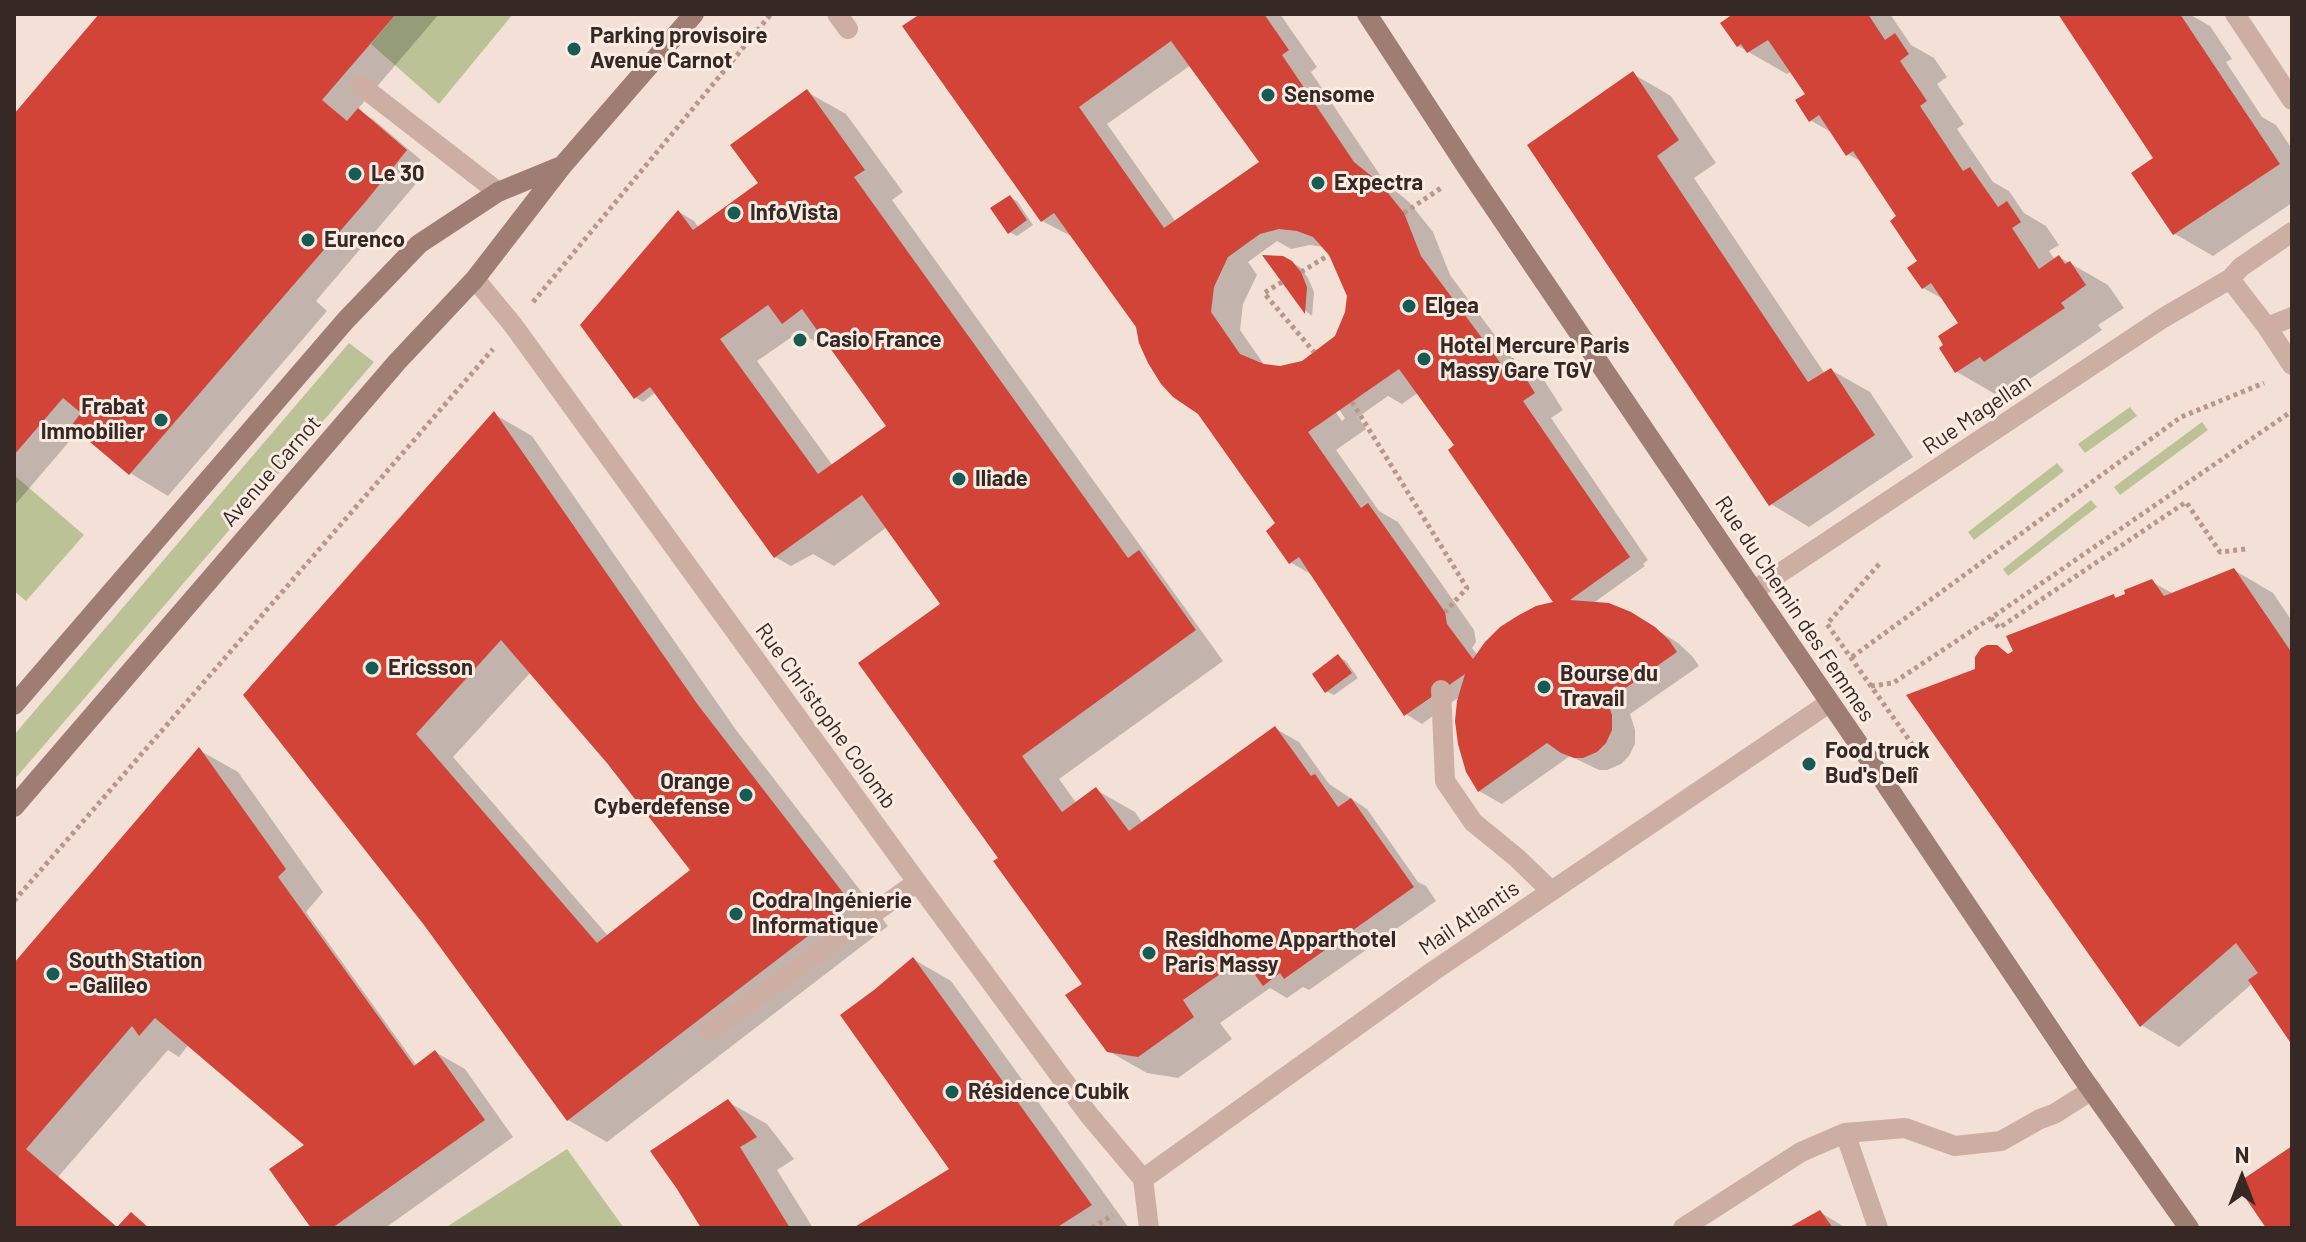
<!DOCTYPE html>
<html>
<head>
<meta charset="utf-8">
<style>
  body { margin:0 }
  #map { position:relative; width:2306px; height:1242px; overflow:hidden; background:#f3e1d7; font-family:Barlow,sans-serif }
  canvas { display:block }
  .frame { position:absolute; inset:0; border:16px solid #362825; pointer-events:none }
  .north { position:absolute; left:2202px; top:1138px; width:80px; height:80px; -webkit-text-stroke:6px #fbece3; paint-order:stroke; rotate:0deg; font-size:22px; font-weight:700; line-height:32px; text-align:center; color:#362825 }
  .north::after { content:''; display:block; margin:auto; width:28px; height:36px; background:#362825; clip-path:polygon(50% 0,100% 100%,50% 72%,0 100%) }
</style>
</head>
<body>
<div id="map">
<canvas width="2306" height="1242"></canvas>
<div class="frame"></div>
<div class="north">N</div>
</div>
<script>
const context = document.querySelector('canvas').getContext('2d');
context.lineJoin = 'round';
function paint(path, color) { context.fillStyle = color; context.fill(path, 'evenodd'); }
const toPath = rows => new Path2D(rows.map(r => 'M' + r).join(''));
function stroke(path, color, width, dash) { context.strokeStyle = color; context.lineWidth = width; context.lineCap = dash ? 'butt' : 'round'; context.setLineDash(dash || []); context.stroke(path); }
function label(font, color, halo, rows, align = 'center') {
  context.font = font + ' Barlow,sans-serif'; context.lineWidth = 6; context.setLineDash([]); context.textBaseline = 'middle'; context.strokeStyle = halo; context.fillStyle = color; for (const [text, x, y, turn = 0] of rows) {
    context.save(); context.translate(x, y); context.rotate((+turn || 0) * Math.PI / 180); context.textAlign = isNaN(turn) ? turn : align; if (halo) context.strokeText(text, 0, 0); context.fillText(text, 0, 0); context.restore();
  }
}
paint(toPath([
  [396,14,513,14,439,104,371,44],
  [349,343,374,362,14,780,14,735],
  [2130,407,2137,416,2085,453,2078,444],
  [2202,422,2208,430,2120,495,2114,487],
  [2057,463,2064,471,1974,540,1968,532],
  [14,475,84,535,26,601,14,591],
  [2091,500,2097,507,2008,576,2003,569],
  [567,1149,624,1228,445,1228]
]), '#bbc396');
paint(toPath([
  [102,14,439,14,357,110,374,120,421,160,416,166,425,173,316,301,327,311,168,496,130,473,79,430,14,506,14,117],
  [923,14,1280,14,1317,67,1311,72,1384,181,1409,202,1433,232,1450,275,1514,361,1542,377,1563,410,1551,418,1648,560,1643,564,1645,566,1592,604,1654,628,1678,643,1692,656,1699,666,1630,714,1635,730,1635,744,1629,756,1621,764,1607,770,1599,770,1570,756,1502,804,1479,791,1459,697,1422,724,1406,714,1314,576,1290,562,1278,524,1073,237,1042,221],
  [1191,65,1262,163,1176,222,1107,124],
  [1277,241,1291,249,1310,245,1324,247,1331,253,1349,295,1347,313,1337,338,1304,363,1280,368,1265,366,1240,330,1243,304,1257,275,1248,262],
  [1313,380,1318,380,1345,418,1342,421],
  [1419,392,1456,446,1560,604,1478,656,1472,648,1476,642,1474,630,1398,522,1379,511,1336,450,1366,429,1358,417,1388,396,1402,404],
  [1736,14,1890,14,1911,45,1934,58,1947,77,1937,84,1964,124,1957,129,1993,182,2009,191,2024,213,2046,226,2059,245,2049,251,2055,260,2059,257,2108,285,2124,308,2098,325,2102,330,2024,383,2018,379,1995,394,1957,372,1961,323,1945,300,1923,288,1919,262,1899,217,1863,163,1848,154,1834,134,1810,120,1807,95,1792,71,1787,74,1738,46,1723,23],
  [2060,14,2189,14,2210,26,2232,59,2226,62,2262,117,2276,125,2292,149,2292,203,2213,256,2175,234,2156,158],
  [1633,74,1671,96,1716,163,1694,178,1825,374,1831,370,1870,392,1913,457,1809,527,1771,504,1530,146],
  [807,92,846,114,903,192,892,200,1223,661,1059,779,1077,804,1096,790,1135,812,1143,824,1276,729,1299,742,1329,784,1367,809,1418,882,1426,886,1436,901,1309,990,1303,987,1287,998,1270,988,1220,1023,1232,1039,1178,1078,1147,1073,1108,1051,1085,984,1001,858,943,605,887,527,834,566,813,554,791,566,775,557,656,392,643,402,636,398,679,212,694,221,699,228,760,184],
  [799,332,821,345,827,341,894,433,833,466,757,361],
  [1010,197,1017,201,1033,225,1017,236,1009,232],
  [1266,257,1283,258,1300,267,1308,278,1314,292,1312,316,1307,312],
  [494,414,532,436,736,730,888,926,607,1142,568,1120,425,923,246,695],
  [531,672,609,762,692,870,609,937,453,757],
  [2234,570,2273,593,2292,621,2292,1041,2253,983,2179,1047,2141,1025,1977,671,1996,647,2010,655,2114,597,2119,599,2152,582,2174,594],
  [1339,657,1346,661,1358,678,1334,695,1326,691],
  [199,750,238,772,323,892,306,912,417,1066,435,1052,465,1069,513,1137,385,1228,313,1228,307,1145,189,1044,179,1057,168,1050,58,1177,118,1228,14,1228,14,966],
  [913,959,951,981,1129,1228,857,1228,952,1170,875,991],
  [728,1102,767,1124,794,1159,777,1170,813,1228,703,1228],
  [1820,1212,1846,1228,1792,1228]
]), '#0003');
paint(toPath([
  [99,14,396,14,322,100,347,121,358,108,407,150,367,200,129,475,71,426,81,413,63,398,14,455,14,114],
  [920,14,1264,14,1289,50,1282,55,1354,162,1380,183,1404,213,1421,256,1502,365,1513,358,1535,393,1523,401,1630,557,1570,600,1609,603,1631,612,1655,627,1669,640,1677,652,1607,701,1612,715,1612,730,1606,743,1597,752,1583,758,1574,758,1561,753,1547,743,1478,792,1466,772,1458,744,1455,721,1457,701,1465,674,1404,716,1299,557,1289,564,1266,531,1275,523,1198,414,1173,397,1161,384,1148,363,1139,343,1136,327,1054,213,1041,222,902,26],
  [1171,41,1259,162,1164,228,1079,107],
  [1279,229,1297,231,1313,237,1329,255,1347,296,1345,312,1335,336,1302,361,1280,366,1264,364,1240,354,1211,312,1214,287,1228,257,1260,234],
  [1399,369,1454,445,1448,450,1553,602,1536,606,1519,615,1500,627,1485,642,1473,659,1447,624,1445,612,1368,503,1361,508,1308,432],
  [1733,14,1868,14,1885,40,1895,33,1909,54,1900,61,1927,101,1920,106,1963,171,1970,167,1998,207,2007,201,2021,222,2012,228,2039,269,2059,255,2065,264,2070,261,2086,285,2061,303,2065,308,1984,362,1980,357,1955,373,1939,348,1943,345,1938,336,1958,323,1931,283,1922,289,1907,268,1917,261,1890,221,1896,216,1853,151,1846,156,1819,115,1809,122,1795,100,1805,94,1768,40,1747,53,1741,44,1737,47,1720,23],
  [2058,14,2180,14,2280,164,2173,235,2131,173,2153,158],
  [1633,71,1679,140,1657,156,1719,249,1808,382,1831,368,1875,435,1769,506,1527,145],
  [807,89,865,170,854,177,1128,558,1139,550,1196,630,1022,756,1062,812,1096,787,1129,831,1275,726,1311,776,1315,774,1338,807,1351,798,1414,887,1284,979,1280,973,1263,986,1243,958,1183,1000,1194,1017,1138,1057,1107,1052,1065,995,1082,984,993,861,998,858,858,663,940,604,862,495,774,558,650,387,634,399,580,325,678,210,693,230,758,183,730,145],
  [768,305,782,324,802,309,886,426,818,474,720,339],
  [1010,195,1027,220,1008,234,990,208],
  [1262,255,1283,256,1292,261,1301,272,1307,287,1305,314],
  [494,411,698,705,851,903,567,1121,424,925,243,695],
  [501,640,607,763,690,870,597,943,416,734],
  [2234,568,2292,653,2292,1045,2248,980,2258,973,2236,943,2140,1027,1906,695,1975,669,1975,657,1981,648,1987,645,1997,645,2008,654,2013,651,2006,636,2114,594,2115,598,2125,594,2124,590,2152,579,2164,596],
  [1338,654,1352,673,1325,693,1312,674],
  [199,747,286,869,278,877,414,1066,435,1050,485,1120,332,1228,311,1228,269,1169,304,1145,155,1018,139,1036,132,1026,26,1149,117,1227,131,1212,149,1228,14,1228,14,963],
  [913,957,1092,1205,1056,1228,853,1228,949,1169,840,1015,874,990],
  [728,1099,757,1137,740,1147,790,1228,701,1228,677,1189,650,1151],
  [2292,1146,2292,1228,2266,1228,2236,1184],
  [1820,1210,1833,1228,1788,1228]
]), '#d14437');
stroke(toPath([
  [1404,213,1441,188],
  [1301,272,1329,255],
  [1282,282,1264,293,1314,352],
  [533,302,771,14],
  [1352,402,1467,588,1445,612],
  [1879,564,1827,624,1912,744],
  [1991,618,1999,628,2186,502,2220,552,2246,549],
  [1852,657,2181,417,2264,383],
  [1871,686,1893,683,1991,618,2292,411],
  [14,901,493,349],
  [1092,1228,1113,1215]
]), '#b8988c', 5, [4, 4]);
stroke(toPath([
  [837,14,848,29],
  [1441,690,1445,781,1473,822,1517,858,1551,891],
  [710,1031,917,882],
  [1845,1133,1878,1228],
  [1683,1228,1801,1152,1845,1133,1905,1128,1955,1146,2001,1141,2040,1119,2054,1114,2092,1090]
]), '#ccafa2', 20);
stroke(toPath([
  [2235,14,2292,100],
  [360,85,498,192],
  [475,279,513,325,917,882,1089,1115,1143,1179],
  [2230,279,2267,327,2292,317],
  [2267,327,2292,365],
  [1753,591,2163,318,2230,279,2241,267,2292,232],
  [1143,1179,1432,972,1829,703],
  [1143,1179,1149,1228]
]), '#ccafa2', 20);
stroke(toPath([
  [1367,14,1468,169,1727,552,1875,768,2080,1074,2189,1228],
  [14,705,346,320,419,244,498,192,559,167],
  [14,807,397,362,475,279,563,165,694,14]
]), '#a07d73', 20);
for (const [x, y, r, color] of [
  [574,49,8,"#175b55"],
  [1268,95,8,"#175b55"],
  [355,174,8,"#175b55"],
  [1318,183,8,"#175b55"],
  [734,213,8,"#175b55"],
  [308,240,8,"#175b55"],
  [1409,306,8,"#175b55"],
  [800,340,8,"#175b55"],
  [1424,359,8,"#175b55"],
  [161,420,8,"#175b55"],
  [959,479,8,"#175b55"],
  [372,668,8,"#175b55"],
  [1544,687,8,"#175b55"],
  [1809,764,8,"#175b55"],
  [746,795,8,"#175b55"],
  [736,914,8,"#175b55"],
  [1149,953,8,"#175b55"],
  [53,974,8,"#175b55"],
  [952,1092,8,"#175b55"]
]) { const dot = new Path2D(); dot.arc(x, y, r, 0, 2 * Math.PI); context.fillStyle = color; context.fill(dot); stroke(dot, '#fbece3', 3); }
label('bold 22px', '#362825', '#fbece3', [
  ["Parking provisoire",590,36],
  ["Avenue Carnot",590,61],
  ["Sensome",1284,95],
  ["Le 30",371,174],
  ["Expectra",1334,183],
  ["InfoVista",750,213],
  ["Eurenco",324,240],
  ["Elgea",1425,306],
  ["Casio France",816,340],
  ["Hotel Mercure Paris",1440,346],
  ["Massy Gare TGV",1440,371],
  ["Frabat",145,407,"right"],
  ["Immobilier",145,432,"right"],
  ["Iliade",975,479],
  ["Ericsson",388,668],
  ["Bourse du",1560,674],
  ["Travail",1560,699],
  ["Food truck",1825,751],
  ["Bud's Delî",1825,776],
  ["Orange",730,782,"right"],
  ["Cyberdefense",730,807,"right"],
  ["Codra Ingénierie",752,901],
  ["Informatique",752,926],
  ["Residhome Apparthotel",1165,940],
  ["Paris Massy",1165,965],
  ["South Station",69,961],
  ["- Galileo",69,986],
  ["Résidence Cubik",968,1092]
], 'left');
label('22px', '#362825', '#fbece3', [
  ["Rue Magellan",1977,414,-34],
  ["Avenue Carnot",271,471,-49],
  ["Rue du Chemin des Femmes",1795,609,56],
  ["Rue Christophe Colomb",826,716,54],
  ["Mail Atlantis",1469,918,-34]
]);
</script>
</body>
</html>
